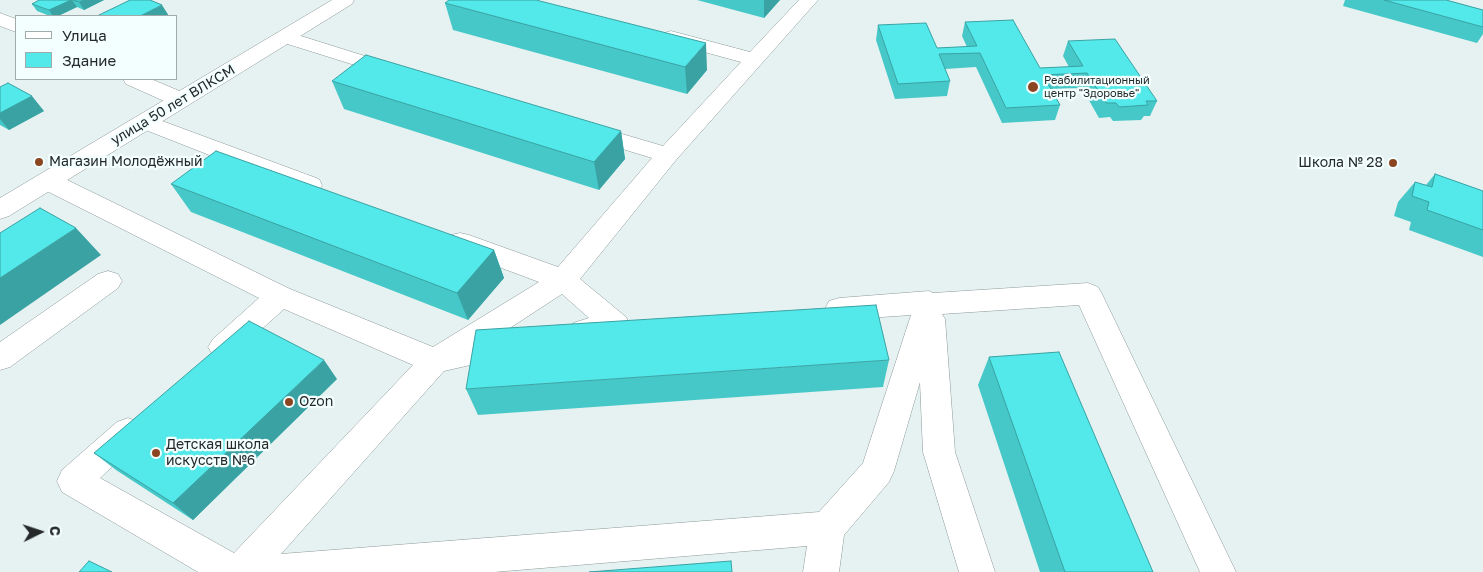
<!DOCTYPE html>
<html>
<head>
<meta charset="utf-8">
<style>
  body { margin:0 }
  #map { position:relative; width:1483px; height:572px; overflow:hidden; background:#e6f2f1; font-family:"Golos Text",sans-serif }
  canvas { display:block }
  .legend { position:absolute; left:15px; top:15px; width:162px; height:65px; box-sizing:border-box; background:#f3ffff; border:1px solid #a1a9a9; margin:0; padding:6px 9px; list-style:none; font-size:15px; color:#252929 }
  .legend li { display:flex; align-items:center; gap:10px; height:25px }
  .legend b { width:25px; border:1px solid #a1a9a9 }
  .north { position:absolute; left:15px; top:507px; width:50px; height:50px; -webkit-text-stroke:4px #f3ffff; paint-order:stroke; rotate:86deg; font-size:14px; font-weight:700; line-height:20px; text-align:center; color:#252929 }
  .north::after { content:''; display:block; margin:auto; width:18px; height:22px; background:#252929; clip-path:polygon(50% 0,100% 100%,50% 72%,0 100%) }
</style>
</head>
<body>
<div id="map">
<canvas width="1483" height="572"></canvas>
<ul class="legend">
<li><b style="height:6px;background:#fff"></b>Улица</li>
<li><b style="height:14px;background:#53e8e9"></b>Здание</li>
</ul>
<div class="north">С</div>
</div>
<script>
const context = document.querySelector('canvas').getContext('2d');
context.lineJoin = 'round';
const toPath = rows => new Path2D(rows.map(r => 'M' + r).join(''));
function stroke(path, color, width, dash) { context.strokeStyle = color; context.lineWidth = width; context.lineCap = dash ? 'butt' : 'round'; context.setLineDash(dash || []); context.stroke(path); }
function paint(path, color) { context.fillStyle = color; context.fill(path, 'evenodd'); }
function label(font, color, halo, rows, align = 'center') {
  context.font = font + ' "Golos Text",sans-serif'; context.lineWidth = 4.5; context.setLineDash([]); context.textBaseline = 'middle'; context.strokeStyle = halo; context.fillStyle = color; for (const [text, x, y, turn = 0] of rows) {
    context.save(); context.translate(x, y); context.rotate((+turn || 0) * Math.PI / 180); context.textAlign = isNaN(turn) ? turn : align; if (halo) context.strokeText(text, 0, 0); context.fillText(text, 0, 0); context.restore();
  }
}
const minor = toPath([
  [799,0,818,0,676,160,580,279,626,317,630,325,626,333,583,342,573,339,569,331,573,323,589,318,562,294,496,337,509,334,519,338,524,346,519,354,444,371,281,554,819,512,863,463,911,315,839,320,829,317,825,309,829,301,839,298,929,291,933,293,1088,283,1098,287,1102,294,1236,572,1200,572,1079,305,942,314,945,319,955,452,995,572,959,572,923,452,920,382,894,471,889,482,844,535,839,572,803,572,807,546,494,572,198,572,62,492,57,481,62,470,117,422,128,418,139,422,144,432,139,442,100,478,234,553,413,365,284,309,233,355,223,359,213,355,208,347,213,339,259,298,39,187,36,181,39,175,48,173,57,175,290,289,433,347,539,282,451,249,447,242,451,235,460,233,469,235,558,267,652,158,580,136,577,131,580,126,588,124,663,146,741,62,664,41,661,37,664,33,671,31,750,52,799,0],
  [0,13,16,19,16,32,0,26,0,13],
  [285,31,403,68,407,72,403,76,396,78,278,41,275,37,278,33,285,31],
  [123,79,151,79,189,95,192,100,189,105,181,107,173,105,126,84,123,79],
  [146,115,319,179,322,185,319,191,310,193,301,191,138,127,135,122,138,117,146,115],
  [108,271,118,274,122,281,118,288,10,367,0,370,0,342,98,274,108,271]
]);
const major = toPath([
  [332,0,354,0,352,4,9,216,0,219,0,198,332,0]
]);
stroke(minor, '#8d9998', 1);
stroke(major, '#8d9998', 1);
paint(minor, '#fff');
paint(major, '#fff');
paint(toPath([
  [39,0,104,0,84,10,77,7,58,16,50,16,37,11,32,4],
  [697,0,780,0,764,18],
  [1345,0,1446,0,1483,10,1483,34,1477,43,1343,6],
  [445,3,707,70,687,94,453,30],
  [965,22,1040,68,1069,67,1063,56,1068,41,1157,101,1150,116,1144,116,1141,120,1113,121,1110,117,1099,118,1082,88,1051,89,1060,105,1055,120,1002,123,976,67,945,69,950,81,947,96,895,99,876,40,878,25,937,48,967,47,962,36],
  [332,81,621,131,625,159,599,190,344,109],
  [0,87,44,111,9,130,0,125],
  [1435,174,1483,191,1483,257,1409,230,1411,222,1394,216,1398,202,1415,182,1426,185],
  [171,184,494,250,504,278,468,320,191,212],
  [989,357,1153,572,1040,572,978,385],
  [889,360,883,387,478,415,466,389],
  [337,379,193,520,116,470,94,453]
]), '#47c8c8');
paint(toPath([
  [71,0,72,0,77,7,58,16,53,16,49,10],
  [84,0,104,0,84,10,79,2],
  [764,0,780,0,764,18],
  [162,5,169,16,140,16],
  [706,43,707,70,687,94,685,67],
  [32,96,44,111,9,130,0,119,0,113],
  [621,131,625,159,599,190,594,162],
  [76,228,101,255,0,325,0,278],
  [494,250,504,278,468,320,457,293],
  [324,360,337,379,193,520,173,503]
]), '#3aa2a3');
const building = toPath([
  [39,0,71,0,49,10,32,4,39,0],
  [73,0,84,0,79,2,73,0],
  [130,0,150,0,162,5,140,16,97,16,130,0],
  [449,0,536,0,706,43,685,67,445,3,449,0],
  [1384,0,1446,0,1483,10,1483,27,1384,0],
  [1013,20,1040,68,1083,66,1068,41,1115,39,1157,101,1146,101,1148,105,1119,107,1116,103,1106,103,1087,73,1043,75,1060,105,1006,108,980,53,939,54,950,81,898,84,878,25,926,23,937,48,977,46,965,22,1013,20],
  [366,55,621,131,594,162,332,81,366,55],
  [8,83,32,96,0,113,0,87,8,83],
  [216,151,494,250,457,293,171,184,216,151],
  [1435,174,1483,191,1483,230,1427,210,1429,202,1412,196,1415,182,1432,187,1435,174],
  [40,208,76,228,0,278,0,233,40,208],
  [876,305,889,360,466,389,476,330,876,305],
  [249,321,324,360,173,503,94,453,249,321],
  [1059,352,1153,572,1065,572,989,357,1059,352],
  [89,561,112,572,79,572,89,561],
  [731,561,732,572,589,572,731,561]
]);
paint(building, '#53e8e9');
stroke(building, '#3aa2a3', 1);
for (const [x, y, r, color] of [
  [1033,87,6,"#8b4520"],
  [39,162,5,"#8b4520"],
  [1393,163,5,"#8b4520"],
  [289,402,5,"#8b4520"],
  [156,453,5,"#8b4520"]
]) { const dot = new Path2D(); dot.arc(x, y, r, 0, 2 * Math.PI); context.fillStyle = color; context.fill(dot); stroke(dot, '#f3ffff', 2); }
label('11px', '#252929', '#f3ffff', [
  ["Реабилитационный",1044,81],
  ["центр \"Здоровье\"",1044,94]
], 'left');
label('14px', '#252929', '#f3ffff', [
  ["улица 50 лет ВЛКСМ",173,105,-31]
]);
label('14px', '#252929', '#f3ffff', [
  ["Магазин Молодёжный",49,162],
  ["Школа № 28",1383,163,"right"],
  ["Ozon",299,402],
  ["Детская школа",166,445],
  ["искусств №6",166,461]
], 'left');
</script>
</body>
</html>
